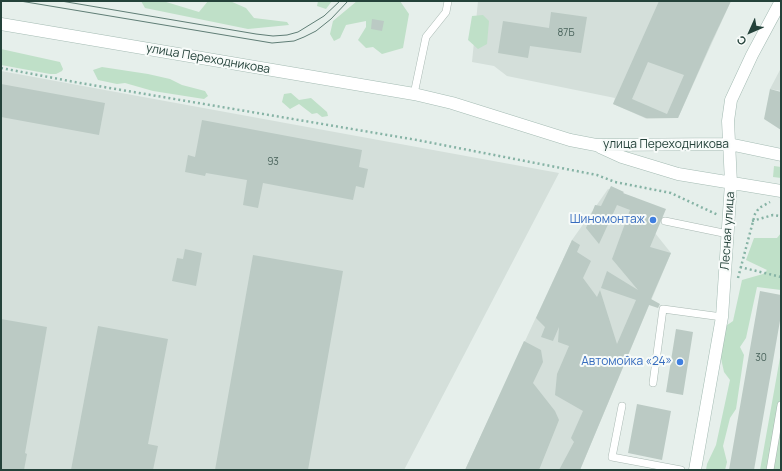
<!DOCTYPE html>
<html>
<head>
<meta charset="utf-8">
<style>
  body { margin:0 }
  #map { position:relative; width:782px; height:471px; overflow:hidden; background:#e6efeb; font-family:Manrope,sans-serif }
  canvas { display:block }
  .frame { position:absolute; inset:0; border:2px solid #24423a; pointer-events:none }
  .north { position:absolute; left:730px; top:12px; width:40px; height:40px; -webkit-text-stroke:3px #f7fbf9; paint-order:stroke; rotate:225deg; font-size:11px; font-weight:700; line-height:16px; text-align:center; color:#24423a }
  .north::after { content:''; display:block; margin:auto; width:14px; height:18px; background:#24423a; clip-path:polygon(50% 0,100% 100%,50% 72%,0 100%) }
</style>
</head>
<body>
<div id="map">
<canvas width="782" height="471"></canvas>
<div class="frame"></div>
<div class="north">С</div>
</div>
<script>
const context = document.querySelector('canvas').getContext('2d');
context.lineJoin = 'round';
function paint(path, color) { context.fillStyle = color; context.fill(path, 'evenodd'); }
const toPath = rows => new Path2D(rows.map(r => 'M' + r).join(''));
function stroke(path, color, width, dash) { context.strokeStyle = color; context.lineWidth = width; context.lineCap = dash ? 'butt' : 'round'; context.setLineDash(dash || []); context.stroke(path); }
function label(font, color, halo, rows, align = 'center') {
  context.font = font + ' Manrope,sans-serif'; context.lineWidth = 4; context.setLineDash([]); context.textBaseline = 'middle'; context.strokeStyle = halo; context.fillStyle = color; for (const [text, x, y, turn = 0] of rows) {
    context.save(); context.translate(x, y); context.rotate((+turn || 0) * Math.PI / 180); context.textAlign = isNaN(turn) ? turn : align; if (halo) context.strokeText(text, 0, 0); context.fillText(text, 0, 0); context.restore();
  }
}
paint(toPath([
  [478,1,731,1,706,56,678,118,647,119,613,104,615,98,507,76,494,66,472,62],
  [781,68,781,91,770,89],
  [1,71,559,173,404,470,1,470],
  [608,189,636,198,655,233,671,253,580,470,465,470,572,240]
]), '#d4dfda');
paint(toPath([
  [141,1,163,1,199,12,208,1,230,1,246,8,254,18,287,22,289,25,248,29,145,8],
  [318,1,332,1,326,9,317,6],
  [357,1,400,1,409,14,403,48,382,54,373,47,366,48,358,40,366,27,366,21,346,25,340,38,334,41,330,34,333,21],
  [483,15,489,21,487,44,478,49,468,40,472,16],
  [1,49,60,62,63,69,62,71,56,74,50,74,1,65],
  [102,67,148,74,170,79,182,85,205,91,208,96,204,99,153,91,125,83,117,84,98,80,93,70],
  [291,93,299,100,311,98,327,112,328,116,322,117,317,113,312,114,299,104,290,109,282,102,284,94],
  [774,166,781,167,781,178,773,177],
  [781,233,781,290,757,287,746,338,740,347,744,355,736,409,730,418,723,446,727,462,725,470,706,470,707,464,716,445,730,380,724,372,718,345,723,328,733,321,742,280,763,274,767,270,746,260,754,238,777,238],
  [781,352,781,470,760,470]
]), '#bfe0c8');
paint(toPath([
  [659,1,731,1,711,43,678,118,646,118,613,104],
  [648,62,684,75,667,114,632,99],
  [551,12,587,17,581,53,530,46,528,58,498,53,503,21,549,28],
  [372,19,384,21,382,31,371,29],
  [1,84,105,103,99,135,1,117],
  [770,89,781,92,781,130,764,119],
  [202,120,362,150,359,167,368,169,364,188,356,186,353,200,263,183,258,208,243,205,247,180,206,173,205,176,185,172,188,155,195,157],
  [611,186,624,192,623,193,666,209,650,247,671,253,651,299,660,304,658,308,649,305,580,470,559,470,574,442,571,438,583,411,555,395,557,374,569,346,558,342,559,327,553,341,541,337,545,327,536,318,572,240,580,245,577,252,591,261,583,278,597,297,600,290,617,344,636,300,601,288,607,271,638,290,612,259,630,210,617,205,599,244,586,228,595,205,601,206],
  [185,249,202,253,196,286,172,281,177,258,183,259],
  [253,255,343,271,308,470,215,470],
  [760,291,781,295,781,315,754,470,729,470],
  [1,319,47,327,25,453,27,454,24,470,1,470],
  [98,326,168,339,148,444,158,446,153,470,71,470],
  [676,329,693,332,683,395,666,392],
  [524,341,541,350,543,362,533,383,555,411,559,420,539,470,465,470],
  [637,404,671,411,662,460,628,453]
]), '#bbcac4');
const lane = toPath([
  [414,94,426,37,446,12,448,1],
  [665,221,728,234],
  [653,383,663,309,722,317],
  [622,406,612,457,681,470],
  [770,470,781,405]
]);
const secondary = toPath([
  [1,24,414,94,452,103,570,140,596,145,729,144,781,155],
  [600,147,622,157,678,174,781,191],
  [695,470,722,317,731,183,728,121,731,100,752,55,781,1]
]);
stroke(lane, '#a8b8b2', 8);
stroke(secondary, '#a4bbb3', 13);
stroke(toPath([
  [1,68,80,83,417,140,597,175,615,182,671,193,718,215],
  [752,221,773,215,781,216],
  [740,267,781,277],
  [738,278,755,214,759,208,770,202]
]), '#86b3a5', 2.5, [2, 3]);
stroke(lane, '#fff', 7);
stroke(secondary, '#fff', 12);
stroke(toPath([
  [20,1,272,43,294,41,304,37,316,31,331,19,348,1],
  [61,1,256,34,273,36,287,35,298,32,324,16,340,1]
]), '#5f7d75', 1);
for (const [x, y, r, color] of [
  [653,220,4,"#3f7fe0"],
  [680,362,4,"#3f7fe0"]
]) { const dot = new Path2D(); dot.arc(x, y, r, 0, 2 * Math.PI); context.fillStyle = color; context.fill(dot); stroke(dot, '#f7fbf9', 1.5); }
label('10px', '#4a645c', null, [
  ["87Б",566,33],
  ["93",273,162],
  ["30",761,358]
]);
label('12px', '#24423a', '#f7fbf9', [
  ["улица Переходникова",208,59,10],
  ["улица Переходникова",666,145],
  ["Лесная улица",728,231,-86]
]);
label('12px', '#366cbe', '#f7fbf9', [
  ["Шиномонтаж",645,220],
  ["Автомойка «24»",672,362]
], 'right');
</script>
</body>
</html>
